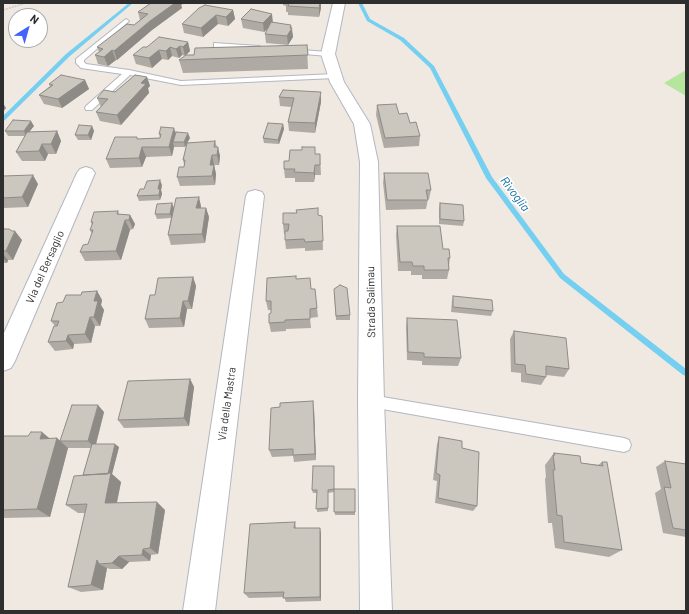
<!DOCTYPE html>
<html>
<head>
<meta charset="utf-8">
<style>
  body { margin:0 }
  #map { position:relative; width:689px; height:614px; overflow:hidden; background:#efe9e1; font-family:Barlow,sans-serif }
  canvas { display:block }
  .frame { position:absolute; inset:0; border:4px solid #2e2e2e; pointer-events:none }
  .north { position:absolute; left:8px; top:8px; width:40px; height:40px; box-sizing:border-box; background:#fff; border:1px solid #ababab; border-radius:50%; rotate:37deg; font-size:11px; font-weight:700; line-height:16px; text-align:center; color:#2e2e2e }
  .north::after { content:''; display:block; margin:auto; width:14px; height:18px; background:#4264fb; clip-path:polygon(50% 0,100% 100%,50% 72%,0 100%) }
</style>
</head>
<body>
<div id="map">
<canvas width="689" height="614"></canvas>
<div class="frame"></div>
<div class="north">N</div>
</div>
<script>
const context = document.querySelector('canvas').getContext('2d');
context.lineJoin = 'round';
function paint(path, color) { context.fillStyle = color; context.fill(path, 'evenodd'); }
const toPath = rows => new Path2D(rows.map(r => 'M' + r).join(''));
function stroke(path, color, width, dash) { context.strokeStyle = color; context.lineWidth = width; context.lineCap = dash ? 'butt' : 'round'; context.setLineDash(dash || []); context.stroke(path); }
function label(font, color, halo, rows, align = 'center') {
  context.font = font + ' Barlow,sans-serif'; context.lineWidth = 3.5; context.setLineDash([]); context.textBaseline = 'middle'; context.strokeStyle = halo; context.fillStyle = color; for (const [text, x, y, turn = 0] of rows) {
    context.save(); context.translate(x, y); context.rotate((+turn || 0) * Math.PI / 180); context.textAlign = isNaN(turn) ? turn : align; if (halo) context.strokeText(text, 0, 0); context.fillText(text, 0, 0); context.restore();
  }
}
paint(toPath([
  [686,70,686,96,664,83]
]), '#b6e59e');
paint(toPath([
  [129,3,133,3,70,56,5,120,3,121,3,116,66,54,129,3],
  [358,3,362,3,370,19,404,38,434,66,492,177,564,274,686,369,686,376,683,375,560,278,486,178,430,68,400,40,367,21,358,3]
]), '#75cff0');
const lane = toPath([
  [126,19,129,21,128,22,84,60,84,62,86,64,129,70,181,81,335,74,339,76,335,78,181,85,130,75,92,110,86,110,85,108,86,106,122,74,81,68,76,63,76,59,126,19],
  [214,43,259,46,263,48,259,50,217,47,214,47,214,43],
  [289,49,328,52,332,54,328,56,292,53,288,51,289,49],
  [371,395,624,438,629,440,631,445,629,450,624,452,371,407,366,405,364,401,366,397,371,395]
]);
const street = toPath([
  [333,3,345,3,335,54,344,82,370,124,378,162,384,401,392,611,360,611,358,401,360,162,354,124,330,82,321,54,333,3],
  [86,167,92,169,95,173,15,361,11,368,3,371,3,335,77,173,80,169,86,167],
  [255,190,262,192,264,196,215,611,183,611,246,196,248,192,255,190]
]);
stroke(lane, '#b4b7c1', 2);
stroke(street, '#b4b7c1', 2);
stroke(toPath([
  [3,10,26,3]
]), '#c9c9c9', 1.5, [2, 1]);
paint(lane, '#fff');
paint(street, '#fff');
paint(toPath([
  [151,3,184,3,181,5,182,8,152,30,117,60,116,60,108,66,98,64,95,55,99,52,97,47,134,25,140,20,138,12],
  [283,3,321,3,321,8,319,17,288,15,288,12,286,12,286,6,283,5],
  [233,10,235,19,228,26,218,24,203,37,184,33,182,24],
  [241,19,273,22,292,28,293,37,288,45,266,43,265,34,268,28,264,32,243,28],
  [188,42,190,51,185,56,182,55,179,58,172,56,168,60,162,59,152,68,136,64,133,55,147,47],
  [307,45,308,69,183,73,179,60],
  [147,77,150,86,148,88,149,93,121,125,100,121,96,112,101,107,97,98,115,92],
  [85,80,89,89,62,108,44,104,39,95,50,86,49,84],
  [283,90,321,102,315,133,289,131,288,122,291,107,280,106,279,97],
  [377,105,399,114,410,123,420,136,419,146,384,148,376,115],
  [283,124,284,129,279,144,264,143,263,138],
  [34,126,29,132,57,131,61,141,56,154,48,154,45,161,22,161,16,152,25,136,8,136,5,131],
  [92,126,94,131,91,140,78,140,75,135],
  [159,134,190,138,187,143,215,141,220,156,219,165,214,165,216,174,215,185,180,186,177,177,184,167,184,164,183,160,187,144,185,147,174,147,172,156,146,157,142,167,110,168,106,159,138,139,160,138],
  [315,147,315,154,320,154,321,175,315,175,314,182,295,182,295,178,285,178,284,169,289,161,302,150],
  [384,173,431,190,429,199,428,199,426,209,386,210,383,183],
  [3,176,38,184,28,207,4,208,3,207],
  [162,185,161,190,162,194,160,200,139,201,137,196,144,189],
  [440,203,464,221,463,226,439,224,439,208],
  [201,206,201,208,206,208,209,217,205,243,171,245,168,235,171,218,157,219,155,214,174,207],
  [118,211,119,214,130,215,135,224,133,229,130,230,121,260,85,261,80,252,88,244,92,234,90,230,92,225,91,222],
  [318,215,322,216,323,250,305,251,305,248,286,249,285,240,285,234,284,234,283,224],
  [397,226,443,249,450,258,449,265,449,270,447,279,422,279,422,275,411,275,411,271,398,271,396,235],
  [3,227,5,229,22,240,13,260,8,260,7,263,3,263],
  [296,276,296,279,311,289,317,308,318,317,310,318,311,328,286,329,286,331,271,332,269,323,271,313,271,310,268,310,266,301],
  [193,277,196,286,192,309,187,309,184,327,149,328,145,319,155,295],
  [97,291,102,300,101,305,104,310,100,326,95,326,91,343,74,344,73,349,55,351,48,342,55,326,51,321,63,302,81,295],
  [334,293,350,315,350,320,336,320],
  [453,296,493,311,491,316,451,312,452,301],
  [407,318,461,358,458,366,422,365,422,361,407,360,406,327],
  [514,331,569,369,564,377,546,375,546,377,541,385,521,382,521,373,511,372,510,339],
  [190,379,194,387,189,426,124,428,118,420],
  [314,409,316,460,294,462,293,456,272,457,269,450],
  [104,412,96,444,119,447,112,474,121,482,117,503,165,510,158,554,151,555,150,561,129,562,122,569,110,569,107,568,103,590,81,592,68,587,85,513,78,513,66,505,83,475,91,448,68,448,50,517,3,518,3,436,50,439,57,438,60,441],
  [439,437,462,448,477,506,473,511,435,503,437,481,433,480,437,444],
  [554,453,581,463,598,465,602,462,622,550,609,557,555,548,552,523,548,523,545,479,546,477,545,465],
  [665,461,686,464,686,537,663,533,655,493,661,489,656,467],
  [335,489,355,489,355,515,335,515,334,492,328,493,328,511,317,512,317,493,313,493,312,490],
  [295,522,296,528,320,528,321,535,321,601,286,602,284,597,249,598,244,593]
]), '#afaba4');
paint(toPath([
  [175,3,184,3,181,5,182,8,152,30,117,60,114,51,150,21],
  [320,3,321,3,321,8,319,17,319,8],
  [233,10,235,19,228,26,226,17],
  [272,14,273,23,264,32,263,23],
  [216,15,218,24,203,37,201,28],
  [291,25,293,37,288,45,287,36],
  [188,42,190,51,185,56,183,47],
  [180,46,182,55,179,58,176,49],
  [170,47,172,56,168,60,166,51],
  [112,50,116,60,108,66,104,57],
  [159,50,162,59,152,68,149,58],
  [147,77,150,86,148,88,149,93,121,125,117,115,141,83],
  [85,80,89,89,62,108,58,99],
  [321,92,321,102,315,133,315,123],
  [3,103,6,108,3,112],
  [31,121,34,126,26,136,24,131],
  [283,124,284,129,279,144,278,140],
  [92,126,94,131,91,140,88,135],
  [174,128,177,137,173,142,174,147,172,156,169,147],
  [57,131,61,141,56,154,51,144],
  [188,133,190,138,185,147,184,142],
  [42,144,48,154,45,161,39,151],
  [142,147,146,157,142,167,139,158],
  [218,147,220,156,219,165,217,155],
  [212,155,216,174,215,185,210,165],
  [315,165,315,175,314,182,314,173],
  [33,175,38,184,28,207,22,197],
  [160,180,162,185,161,190,162,194,160,200,159,195,158,189],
  [199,197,201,206,199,217,196,208],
  [172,203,174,208,172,218,170,214],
  [206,208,209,217,205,243,202,234],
  [130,215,135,224,133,229,129,220],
  [125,220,130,230,121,260,116,251],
  [15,231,22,240,13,260,6,251],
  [3,254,8,260,7,263,3,258],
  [193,277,196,286,192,309,188,301],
  [97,291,102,300,101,305,104,310,100,326,94,317,94,301],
  [183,301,187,309,184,327,180,318],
  [90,317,95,326,91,343,85,334],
  [68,335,74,344,73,349,66,341],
  [190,379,194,387,189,426,184,418],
  [313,401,314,409,316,460,315,454],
  [98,405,104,412,95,448,88,441],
  [42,432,54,442,40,439],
  [57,438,68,448,50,517,37,509],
  [115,444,119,447,112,474,121,482,115,511,105,503,106,480],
  [157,502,165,510,158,554,150,548],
  [320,528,321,535,321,601,320,597],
  [143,549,151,555,150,561,142,555],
  [119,556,129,562,122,569,112,563],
  [97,560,99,564,107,568,103,590,91,585]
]), '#8e8b86');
const building = toPath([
  [151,3,175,3,150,21,114,51,112,50,104,57,95,55,103,49,97,47,127,24,134,25,148,14,138,12,151,3],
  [288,3,320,3,319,8,288,6,289,3,288,3],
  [205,5,233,10,226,17,216,15,201,28,182,24,199,8,205,5],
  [251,9,272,14,263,23,241,19,251,9],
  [271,22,291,25,290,28,292,28,287,36,265,34,271,22],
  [159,37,188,42,183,47,180,46,176,49,170,47,166,51,159,50,149,58,133,55,143,47,147,47,159,37],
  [307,45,308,55,179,60,186,55,194,55,195,48,307,45],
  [61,75,85,80,58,99,39,95,53,85,49,84,61,75],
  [135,75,147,77,141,83,146,84,117,115,96,112,108,99,97,98,104,90,115,92,135,75],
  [283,90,321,92,315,123,288,122,294,98,279,97,283,90],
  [396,104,399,114,407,113,410,123,416,122,420,136,385,138,377,105,396,104],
  [13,120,31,121,24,131,5,131,13,120],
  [268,123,283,124,278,140,263,138,268,123],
  [79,125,92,126,88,135,75,135,79,125],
  [161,127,174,128,169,147,142,147,139,158,106,159,115,137,137,137,137,139,160,138,161,134,159,134,161,127],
  [57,131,51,144,42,144,39,151,16,152,27,132,57,131],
  [176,132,188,133,184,142,173,142,176,132],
  [215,141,214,147,218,147,217,155,212,155,210,165,214,165,212,176,177,177,179,167,184,167,185,160,183,160,187,143,215,141],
  [302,147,315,147,315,154,320,154,320,165,315,165,314,173,294,172,295,169,284,169,284,161,289,161,290,150,302,150,302,147],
  [384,173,428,173,431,190,426,190,428,200,387,200,384,173],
  [33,175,22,197,3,198,3,176,33,175],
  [160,180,158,189,160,189,159,195,137,196,140,189,144,189,147,181,160,180],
  [199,197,196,208,206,208,202,234,168,235,176,198,199,197],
  [172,203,170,214,155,214,157,204,172,203],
  [440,203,463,205,464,221,440,219,440,203],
  [318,208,318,215,322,216,323,241,305,242,304,239,285,240,285,231,288,231,289,224,283,224,283,213,297,213,296,210,318,208],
  [118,211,117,214,130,215,129,220,125,220,116,251,80,252,83,245,88,244,93,230,90,230,93,222,91,222,94,212,118,211],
  [397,226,440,226,443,249,449,249,450,258,448,258,449,270,424,270,424,266,413,266,412,262,400,262,397,226],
  [3,229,9,229,12,231,15,231,6,251,3,251,3,229],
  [296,276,296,279,310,278,311,289,315,289,317,308,310,309,310,319,285,320,285,322,269,323,269,314,271,313,271,301,266,301,267,278,296,276],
  [193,277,188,301,183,301,180,318,145,319,150,295,155,295,158,278,193,277],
  [340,285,347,288,350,315,336,316,334,289,340,285],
  [97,291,94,301,98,301,94,317,90,317,85,334,68,335,66,341,48,342,54,326,57,326,59,321,51,321,57,303,63,302,66,295,81,295,82,292,97,291],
  [453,296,492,300,493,311,453,307,453,296],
  [407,318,457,320,461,358,424,357,424,353,408,352,407,318],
  [514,331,566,338,569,369,546,366,546,377,526,374,525,365,515,364,514,331],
  [190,379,184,418,118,420,128,381,190,379],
  [313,401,315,454,293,455,293,449,269,450,271,408,280,407,280,403,313,401],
  [72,405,98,405,88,441,60,441,72,405],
  [31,432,42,432,40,439,57,438,37,509,3,510,3,436,28,436,31,432],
  [439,437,462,441,462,448,479,452,477,506,438,498,440,475,436,473,439,437],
  [92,444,115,444,108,474,83,475,92,444],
  [554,453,580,456,581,463,603,466,602,462,607,462,622,550,564,542,562,516,557,515,553,470,555,470,553,455,555,455,554,453],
  [665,461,686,464,686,530,673,528,664,487,671,488,665,461],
  [313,466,334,466,334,489,355,489,355,512,334,512,334,489,328,490,328,508,316,509,317,490,312,490,313,466],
  [111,473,105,503,157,502,150,548,143,549,142,555,119,556,112,563,99,564,97,560,91,585,68,587,87,504,66,505,74,476,111,473],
  [295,522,294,528,320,528,320,597,283,598,284,592,244,593,250,524,295,522]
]);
paint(building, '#cbc7bf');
stroke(building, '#8e8b86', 1);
label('11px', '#2e2e2e', '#fff', [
  ["Via del Bersaglio",45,267,-66],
  ["Strada Salimau",371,302,-91],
  ["Via della Mastra",227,404,-82]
]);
label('italic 12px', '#0d6fa3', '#fff', [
  ["Rivoglia",515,194,53]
]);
</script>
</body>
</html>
